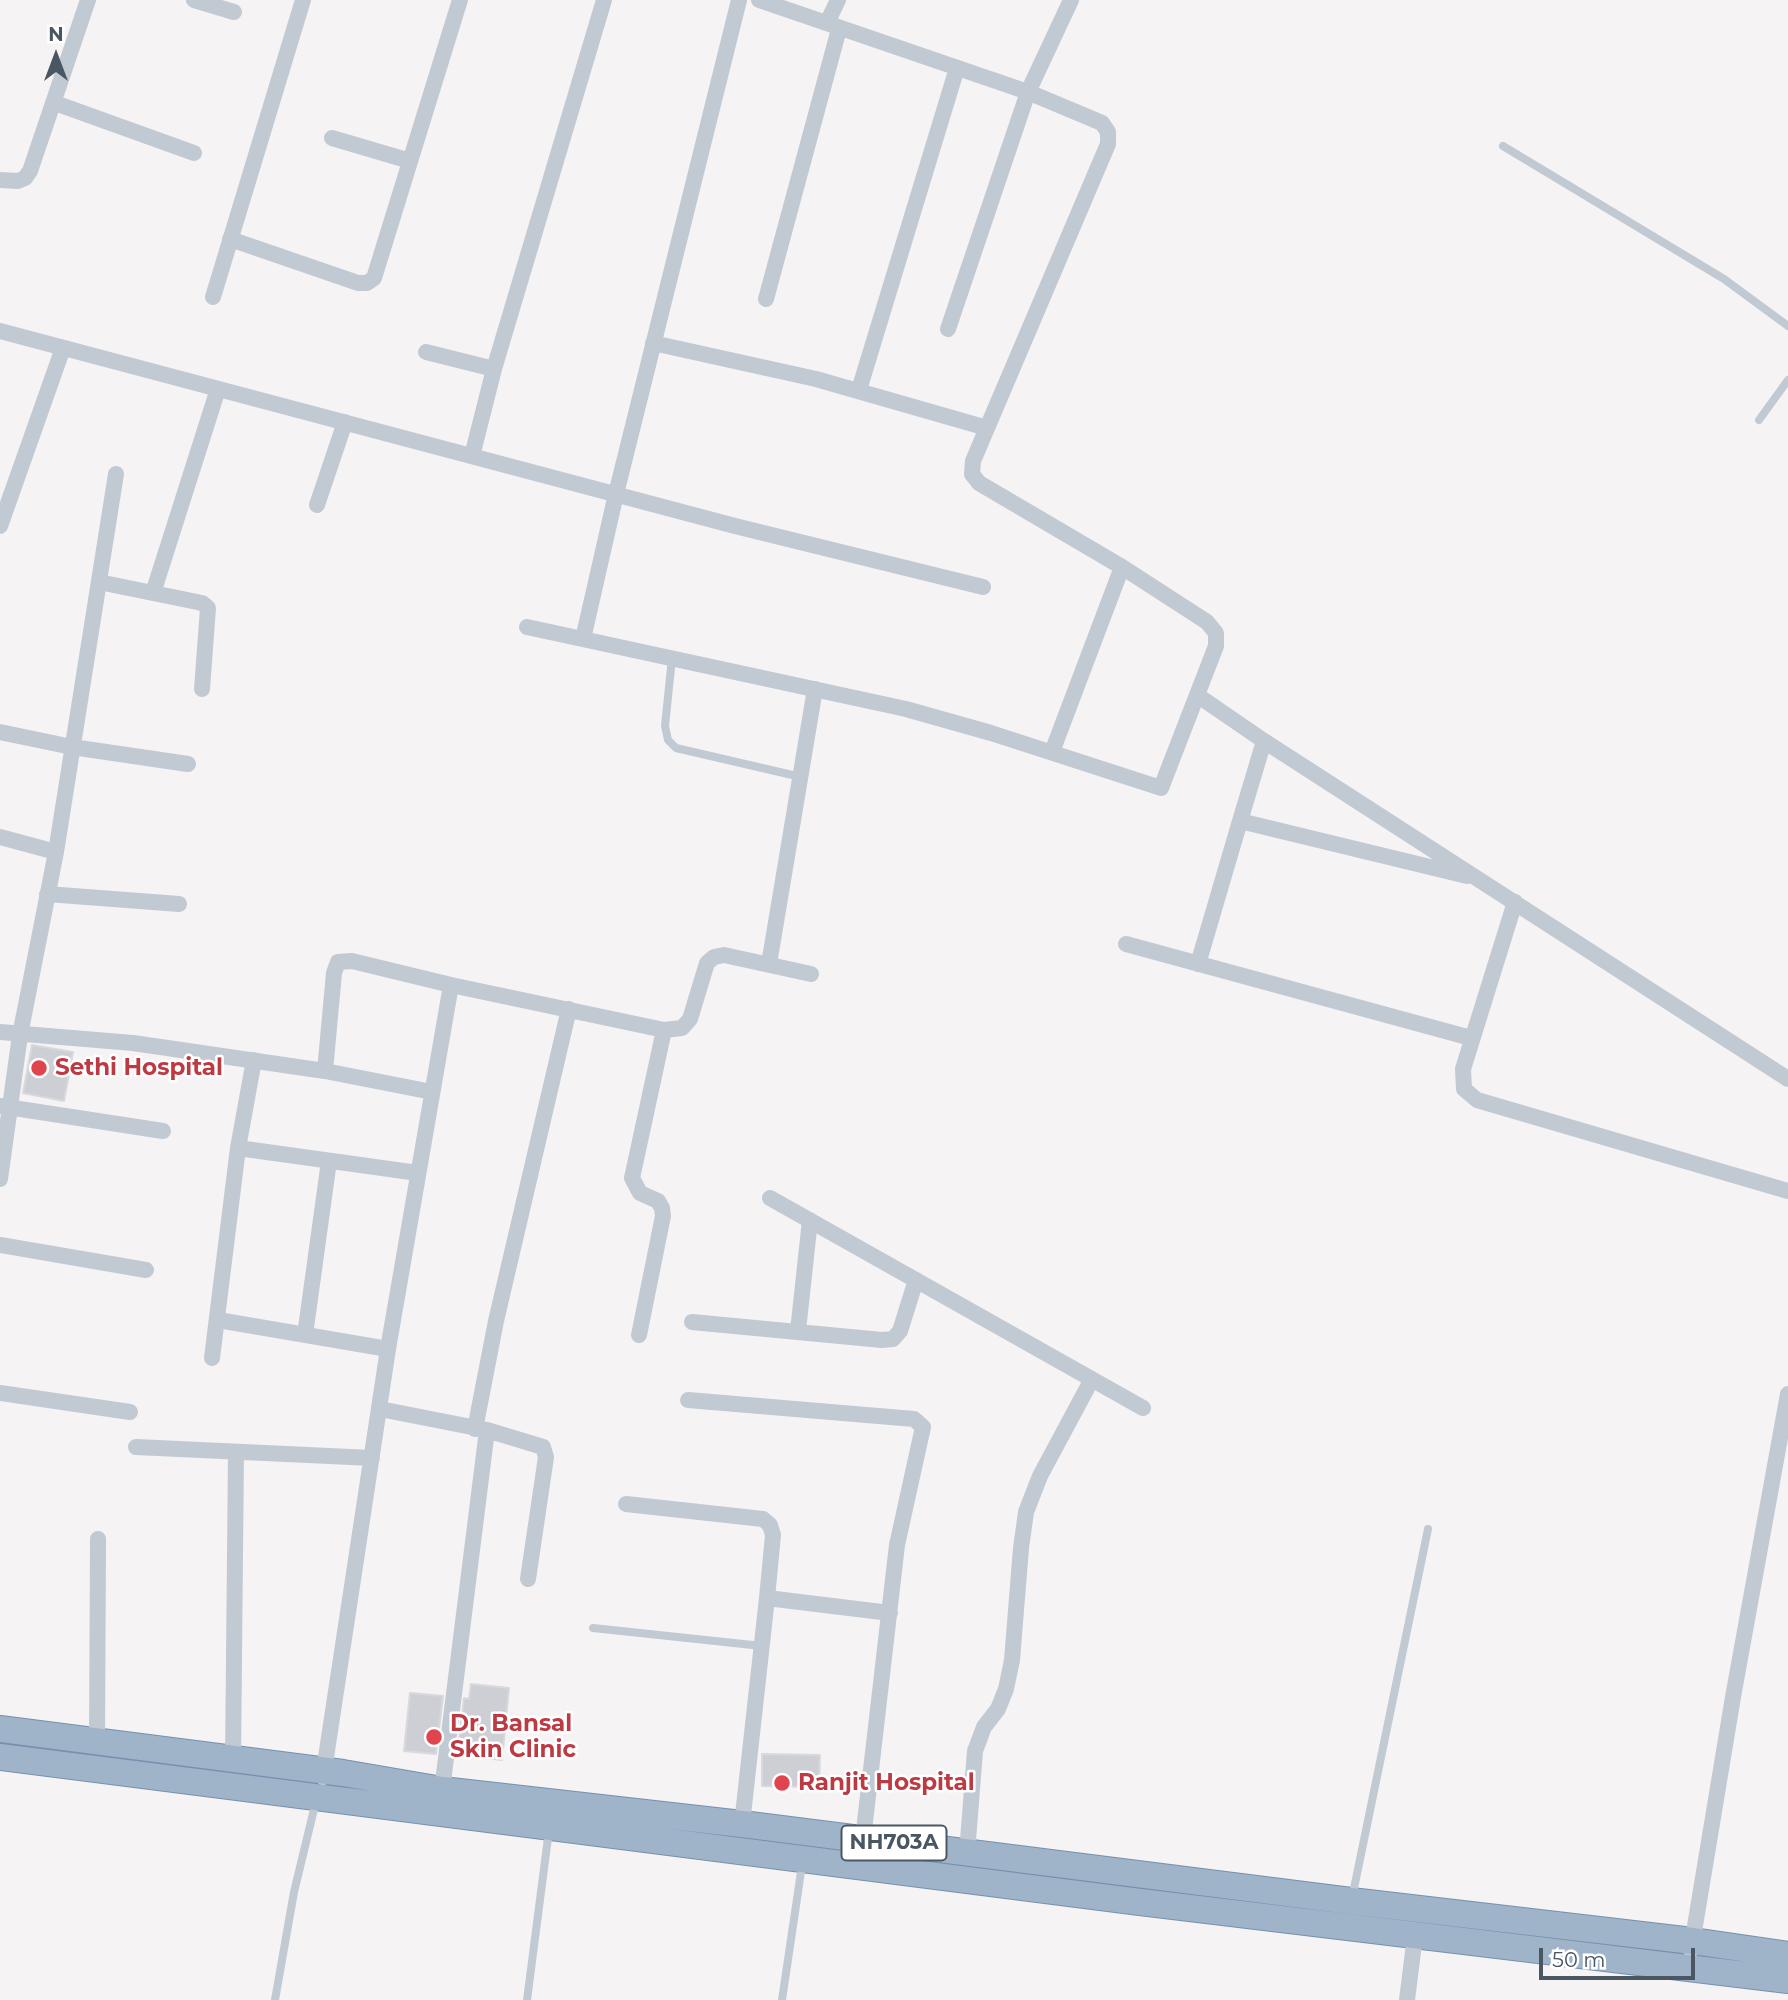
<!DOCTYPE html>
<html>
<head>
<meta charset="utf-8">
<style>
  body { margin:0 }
  #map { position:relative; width:1788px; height:2000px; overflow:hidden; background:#f5f3f3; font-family:Montserrat,sans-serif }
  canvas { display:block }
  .north { position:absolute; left:21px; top:21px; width:70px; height:70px; -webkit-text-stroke:5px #fff; paint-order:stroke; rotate:0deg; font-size:19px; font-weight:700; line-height:28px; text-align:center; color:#4a5661 }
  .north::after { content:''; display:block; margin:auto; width:24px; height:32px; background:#4a5661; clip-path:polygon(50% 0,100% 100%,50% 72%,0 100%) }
  .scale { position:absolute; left:1539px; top:1948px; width:156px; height:32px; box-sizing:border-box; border:4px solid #4a5661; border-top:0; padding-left:9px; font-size:21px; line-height:24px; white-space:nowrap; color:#4a5661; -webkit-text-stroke:5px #fff; paint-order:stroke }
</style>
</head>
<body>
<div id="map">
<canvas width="1788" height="2000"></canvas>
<div class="north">N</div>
<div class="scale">50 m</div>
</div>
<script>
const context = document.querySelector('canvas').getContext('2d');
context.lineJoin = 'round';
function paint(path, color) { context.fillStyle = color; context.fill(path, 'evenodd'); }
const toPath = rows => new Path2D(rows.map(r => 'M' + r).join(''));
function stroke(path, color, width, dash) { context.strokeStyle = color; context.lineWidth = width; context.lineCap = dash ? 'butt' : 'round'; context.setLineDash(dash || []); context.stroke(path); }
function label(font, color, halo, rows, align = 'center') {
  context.font = font + ' Montserrat,sans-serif'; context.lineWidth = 5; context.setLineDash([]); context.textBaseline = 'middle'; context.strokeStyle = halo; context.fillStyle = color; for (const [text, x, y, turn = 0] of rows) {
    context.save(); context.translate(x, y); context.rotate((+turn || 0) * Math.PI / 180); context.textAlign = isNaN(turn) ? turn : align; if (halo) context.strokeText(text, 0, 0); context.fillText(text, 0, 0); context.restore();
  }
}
const building = toPath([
  [32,1045,73,1052,64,1101,23,1093,32,1045],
  [471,1684,509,1688,502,1760,457,1755,464,1698,469,1699,471,1684],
  [410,1693,443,1696,436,1754,404,1751,410,1693],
  [762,1754,820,1755,819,1787,762,1786,762,1754]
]);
paint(building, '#cdcfd5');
stroke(building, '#d7d9de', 2);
const trunk = toPath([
  [0,1729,343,1773,442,1790,742,1824,1351,1901,1693,1941,1788,1955],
  [0,1757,1140,1902,1788,1980]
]);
stroke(trunk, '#7690ad', 28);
stroke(toPath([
  [1503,146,1724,279,1788,326],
  [1759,420,1788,380],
  [672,658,665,726,668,740,676,748,801,777],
  [593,1628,762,1646],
  [1352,1898,1428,1529],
  [275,2000,294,1892,316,1801],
  [527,2000,549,1830],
  [782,2000,802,1865]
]), '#c1cad2', 8);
stroke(toPath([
  [194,0,234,12],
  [827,23,838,0],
  [55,103,194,153],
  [332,138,410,161],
  [0,180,18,181,25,178,30,171,88,0],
  [230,239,358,283,367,283,374,278,460,0],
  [213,297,303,0],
  [766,299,839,29],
  [948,329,1028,92,1071,0],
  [0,331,735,526,983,587],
  [653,343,816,379,987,428],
  [426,352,494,369],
  [859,390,957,68],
  [472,456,494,369,604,0],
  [317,505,345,422],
  [0,526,63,348],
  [99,582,202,603,208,608,202,689],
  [153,593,218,389],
  [527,627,906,709,991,733,1161,788,1216,646,1216,633,1207,622,1122,567,979,483,972,474,973,461,1108,144,1108,132,1102,123,1028,92,759,0],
  [583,639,616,494,739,0],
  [1197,695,1264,741,1788,1079],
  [0,732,72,747,188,764],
  [1052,752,1122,567],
  [1240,821,1264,741],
  [0,837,56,852],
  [47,894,179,904],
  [1515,902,1463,1069,1464,1089,1477,1100,1788,1191],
  [1126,944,1471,1038],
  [769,964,815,689],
  [1198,964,1240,821,1467,876],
  [0,1032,133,1043,325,1071,432,1092],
  [325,1071,334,973,338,962,352,961,451,985,664,1030,682,1028,690,1019,707,963,714,957,724,955,811,974],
  [0,1106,163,1131],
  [238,1148,418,1173],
  [0,1179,20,1035,56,852,116,474],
  [770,1198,1143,1408],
  [0,1245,146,1270],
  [218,1320,388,1349],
  [692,1322,882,1340,893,1339,900,1331,916,1280],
  [798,1331,810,1220],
  [305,1335,329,1161],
  [639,1335,663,1216,662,1208,658,1201,640,1193,632,1178,664,1030],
  [212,1358,238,1148,254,1060],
  [0,1393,130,1412],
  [688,1400,914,1419,923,1427,897,1545,863,1839],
  [380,1409,487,1430,543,1447,546,1457,528,1579],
  [475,1429,496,1321,569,1009],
  [136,1447,372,1458],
  [626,1504,763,1519,770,1525,773,1535,767,1598],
  [97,1742,98,1539],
  [233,1760,236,1452],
  [323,1777,388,1349,451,985],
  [442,1790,487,1430],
  [742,1824,767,1598,890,1613],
  [967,1853,975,1751,984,1727,998,1709,1006,1689,1012,1660,1021,1548,1026,1512,1040,1476,1092,1379],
  [1691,1950,1733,1697,1788,1394],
  [1407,2000,1415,1936]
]), '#c1cad2', 16);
stroke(trunk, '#9fb4c9', 26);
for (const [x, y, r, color] of [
  [39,1068,9,"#e0444e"],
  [434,1737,9,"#e0444e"],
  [782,1783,9,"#e0444e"]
]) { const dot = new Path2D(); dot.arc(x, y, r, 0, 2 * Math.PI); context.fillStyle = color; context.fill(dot); stroke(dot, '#fff', 2.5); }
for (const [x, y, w] of [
  [894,1843,105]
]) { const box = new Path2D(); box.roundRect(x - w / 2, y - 17.5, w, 35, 5); context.fillStyle = '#fff'; context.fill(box); stroke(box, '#4a5661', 2); }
label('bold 21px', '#4a5661', null, [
  ["NH703A",894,1843]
]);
label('bold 23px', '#be3a42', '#fff', [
  ["Sethi Hospital",55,1068],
  ["Dr. Bansal",450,1724],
  ["Skin Clinic",450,1750],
  ["Ranjit Hospital",798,1783]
], 'left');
</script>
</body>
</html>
